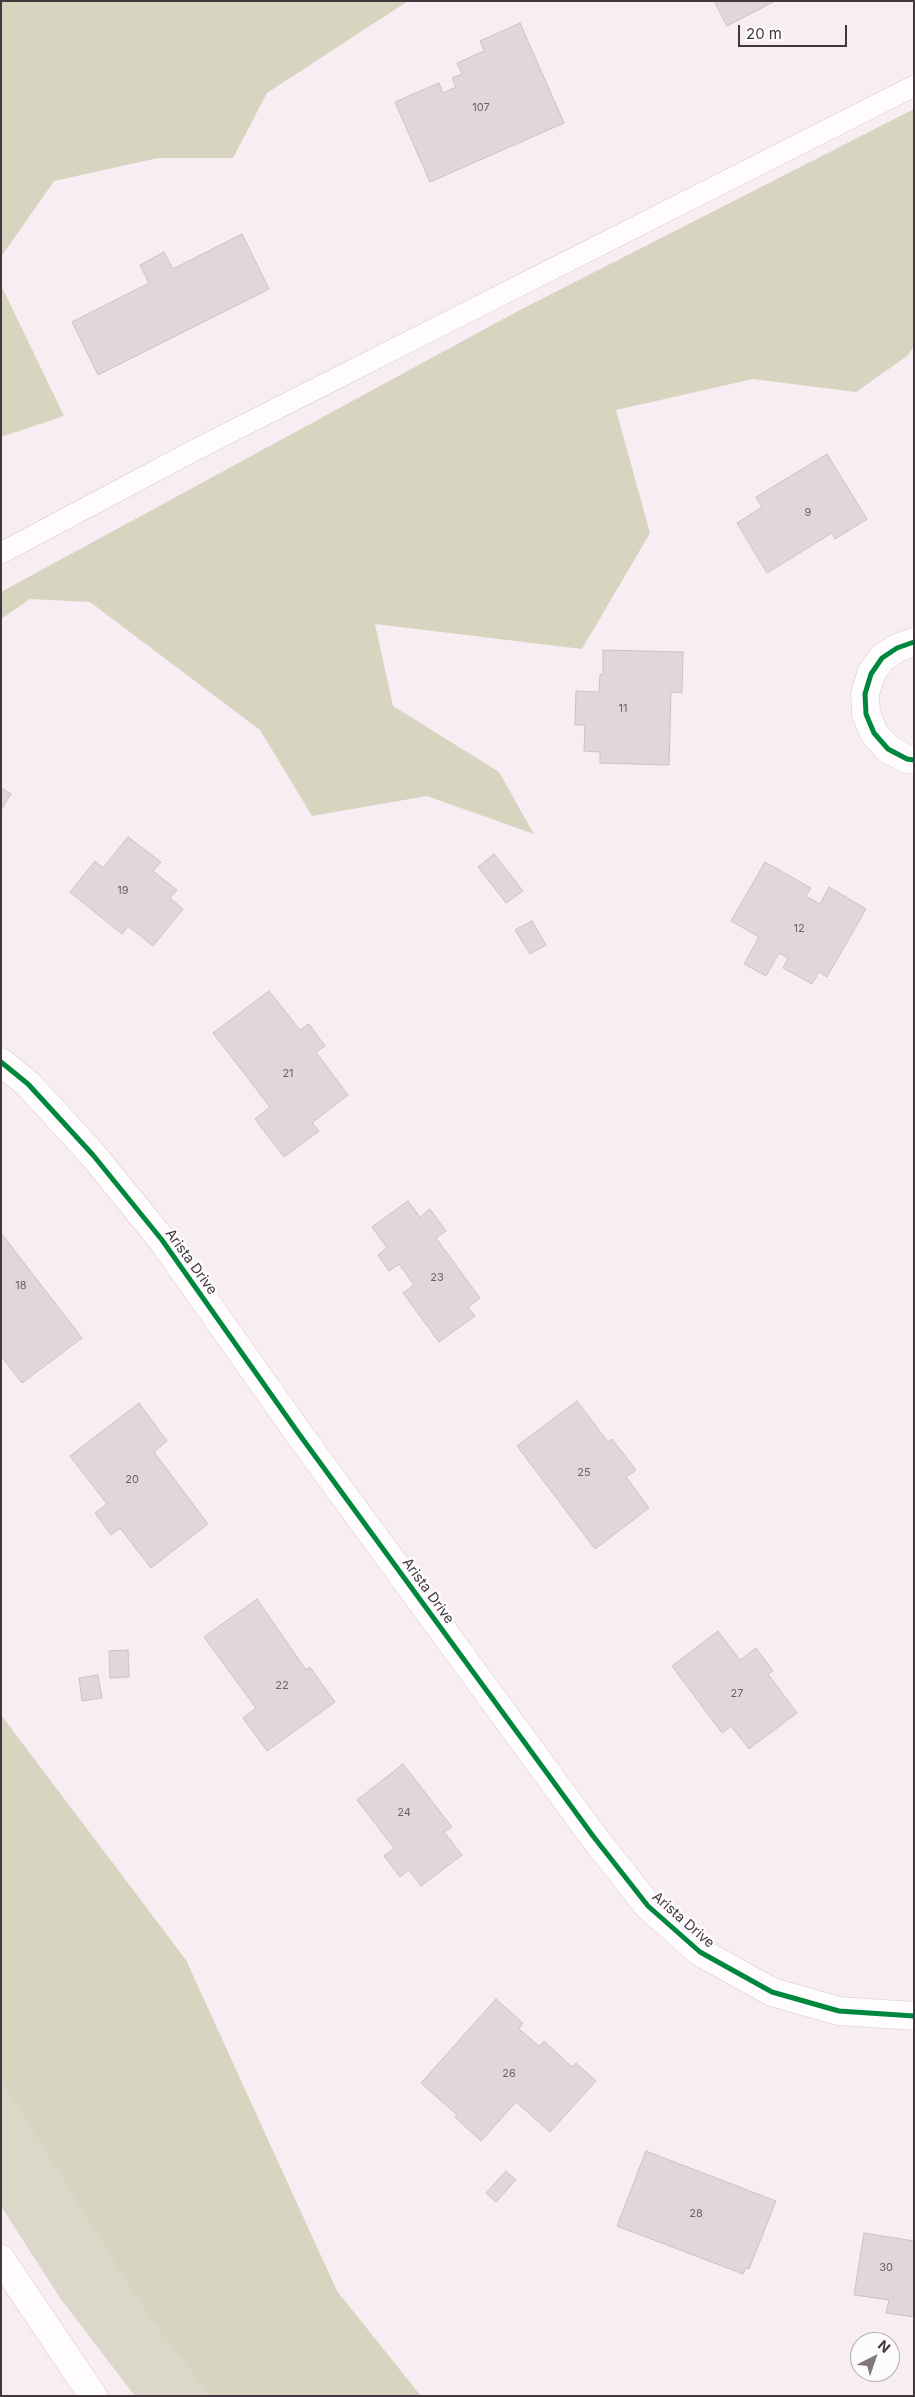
<!DOCTYPE html>
<html>
<head>
<meta charset="utf-8">
<style>
  body { margin:0 }
  #map { position:relative; width:915px; height:2397px; overflow:hidden; background:#f8edf2; font-family:Inter,sans-serif }
  canvas { display:block }
  .frame { position:absolute; inset:0; border:2px solid #42373c; pointer-events:none }
  .north { position:absolute; left:850px; top:2332px; width:50px; height:50px; box-sizing:border-box; background:#fcfcfc; border:1px solid #b2adaf; border-radius:50%; rotate:41deg; font-size:14px; font-weight:700; line-height:20px; text-align:center; color:#42373c }
  .north::after { content:''; display:block; margin:auto; width:18px; height:22px; background:#82777c; clip-path:polygon(50% 0,100% 100%,50% 72%,0 100%) }
  .scale { position:absolute; left:738px; top:25px; width:109px; height:22px; box-sizing:border-box; border:2px solid #42373c; border-top:0; padding-left:6px; font-size:15px; line-height:18px; white-space:nowrap; color:#42373c; -webkit-text-stroke:4px #fcfcfc; paint-order:stroke }
</style>
</head>
<body>
<div id="map">
<canvas width="915" height="2397"></canvas>
<div class="frame"></div>
<div class="north">N</div>
<div class="scale">20 m</div>
</div>
<script>
const context = document.querySelector('canvas').getContext('2d');
context.lineJoin = 'round';
function paint(path, color) { context.fillStyle = color; context.fill(path, 'evenodd'); }
const toPath = rows => new Path2D(rows.map(r => 'M' + r).join(''));
function stroke(path, color, width, dash) { context.strokeStyle = color; context.lineWidth = width; context.lineCap = dash ? 'butt' : 'round'; context.setLineDash(dash || []); context.stroke(path); }
function label(font, color, halo, rows, align = 'center') {
  context.font = font + ' Inter,sans-serif'; context.lineWidth = 5; context.setLineDash([]); context.textBaseline = 'middle'; context.strokeStyle = halo; context.fillStyle = color; for (const [text, x, y, turn = 0] of rows) {
    context.save(); context.translate(x, y); context.rotate((+turn || 0) * Math.PI / 180); context.textAlign = isNaN(turn) ? turn : align; if (halo) context.strokeText(text, 0, 0); context.fillText(text, 0, 0); context.restore();
  }
}
paint(toPath([
  [1,2081,150,2320,210,2396,135,2396,60,2298,1,2206]
]), '#dbd8c9');
paint(toPath([
  [1,1,408,1,267,93,233,158,158,158,54,181,1,257],
  [914,109,914,347,907,356,856,392,753,379,616,410,650,533,582,649,375,624,393,706,499,772,534,834,427,796,312,816,260,730,90,602,30,599,1,619,1,592,518,311],
  [1,285,64,416,1,437],
  [1,1715,186,1960,337,2291,421,2396,210,2396,150,2320,1,2081]
]), '#d7d4c0');
const building = toPath([
  [714,1,775,1,727,26,714,1],
  [520,23,564,123,430,182,395,102,439,83,443,93,456,87,452,78,462,74,457,63,484,51,480,41,520,23],
  [242,234,269,289,98,375,72,322,149,283,140,265,164,252,173,269,242,234],
  [827,454,867,519,835,539,832,533,767,573,737,523,762,507,756,497,827,454],
  [603,650,683,652,682,693,671,692,669,765,600,763,600,752,584,751,585,725,575,725,576,691,599,692,600,674,603,674,603,650],
  [1,788,11,794,1,810,1,788],
  [128,837,161,862,153,871,177,890,170,898,183,909,153,946,128,926,122,934,70,892,95,861,103,868,128,837],
  [494,854,523,891,506,903,478,867,494,854],
  [765,862,811,888,806,896,820,904,829,887,866,909,827,977,819,972,812,984,783,968,788,958,779,953,766,976,744,964,759,937,731,921,765,862],
  [532,921,546,945,530,954,515,930,532,921],
  [269,991,300,1030,309,1024,325,1046,316,1052,348,1095,312,1123,319,1131,284,1157,255,1119,270,1107,213,1033,269,991],
  [408,1201,420,1217,430,1209,446,1231,436,1238,480,1298,468,1307,475,1316,439,1342,403,1293,414,1285,399,1264,389,1271,378,1255,387,1248,372,1227,408,1201],
  [1,1233,82,1338,22,1383,1,1356,1,1233],
  [577,1401,608,1442,612,1439,636,1470,626,1477,649,1508,595,1549,517,1446,577,1401],
  [139,1403,167,1441,154,1452,208,1524,151,1568,120,1528,111,1535,95,1513,107,1504,70,1456,139,1403],
  [257,1599,306,1670,310,1667,335,1702,267,1751,243,1718,256,1708,204,1637,257,1599],
  [718,1631,740,1660,756,1648,773,1671,768,1674,797,1713,749,1749,731,1726,722,1733,672,1666,718,1631],
  [128,1650,129,1677,110,1678,109,1651,128,1650],
  [98,1675,102,1698,82,1701,79,1678,98,1675],
  [403,1764,452,1827,444,1832,462,1855,421,1886,409,1870,400,1877,384,1856,394,1848,357,1800,403,1764],
  [496,1999,523,2023,519,2029,539,2046,544,2041,572,2067,576,2063,596,2081,550,2132,516,2102,481,2141,455,2117,457,2115,421,2083,496,1999],
  [646,2151,776,2201,749,2269,746,2268,743,2274,617,2226,646,2151],
  [506,2171,516,2180,496,2202,486,2193,506,2171],
  [864,2233,914,2241,914,2317,886,2313,889,2300,854,2295,864,2233]
]);
paint(building, '#e2d5db');
stroke(building, '#cbc2c6', 1);
const service = toPath([
  [1,553,193,451,914,86]
]);
const minor = toPath([
  [914,642,897,648,882,658,871,674,865,694,866,714,874,733,888,749,907,759,914,760],
  [1,1062,28,1084,93,1155,162,1240,299,1434,593,1836,648,1906,700,1952,772,1992,839,2011,914,2016]
]);
const motorway = toPath([
  [1,2259,93,2396]
]);
stroke(service, '#d5cbcf', 22);
stroke(minor, '#d5cbcf', 29);
stroke(motorway, '#d5cbcf', 29);
stroke(service, '#fefcfd', 21);
stroke(minor, '#fefcfd', 28);
stroke(motorway, '#fefcfd', 28);
stroke(toPath([
  [914,642,897,648,882,658,871,674,865,694,866,714,874,733,888,749,907,759,914,760],
  [1,1062,28,1084,93,1155,162,1240,299,1434,593,1836,648,1906,700,1952,772,1992,839,2011,914,2016]
]), '#00873e', 5);
label('11px', '#6c6166', null, [
  ["107",481,108],
  ["9",808,513],
  ["11",623,709],
  ["19",123,891],
  ["12",799,929],
  ["21",288,1074],
  ["23",437,1278],
  ["18",21,1286],
  ["25",584,1473],
  ["20",132,1480],
  ["22",282,1686],
  ["27",737,1694],
  ["24",404,1813],
  ["26",509,2074],
  ["28",696,2214],
  ["30",886,2268]
]);
label('14px', '#42373c', '#fcfcfc', [
  ["Arista Drive",191,1262,54],
  ["Arista Drive",428,1591,54],
  ["Arista Drive",683,1920,41]
]);
</script>
</body>
</html>
